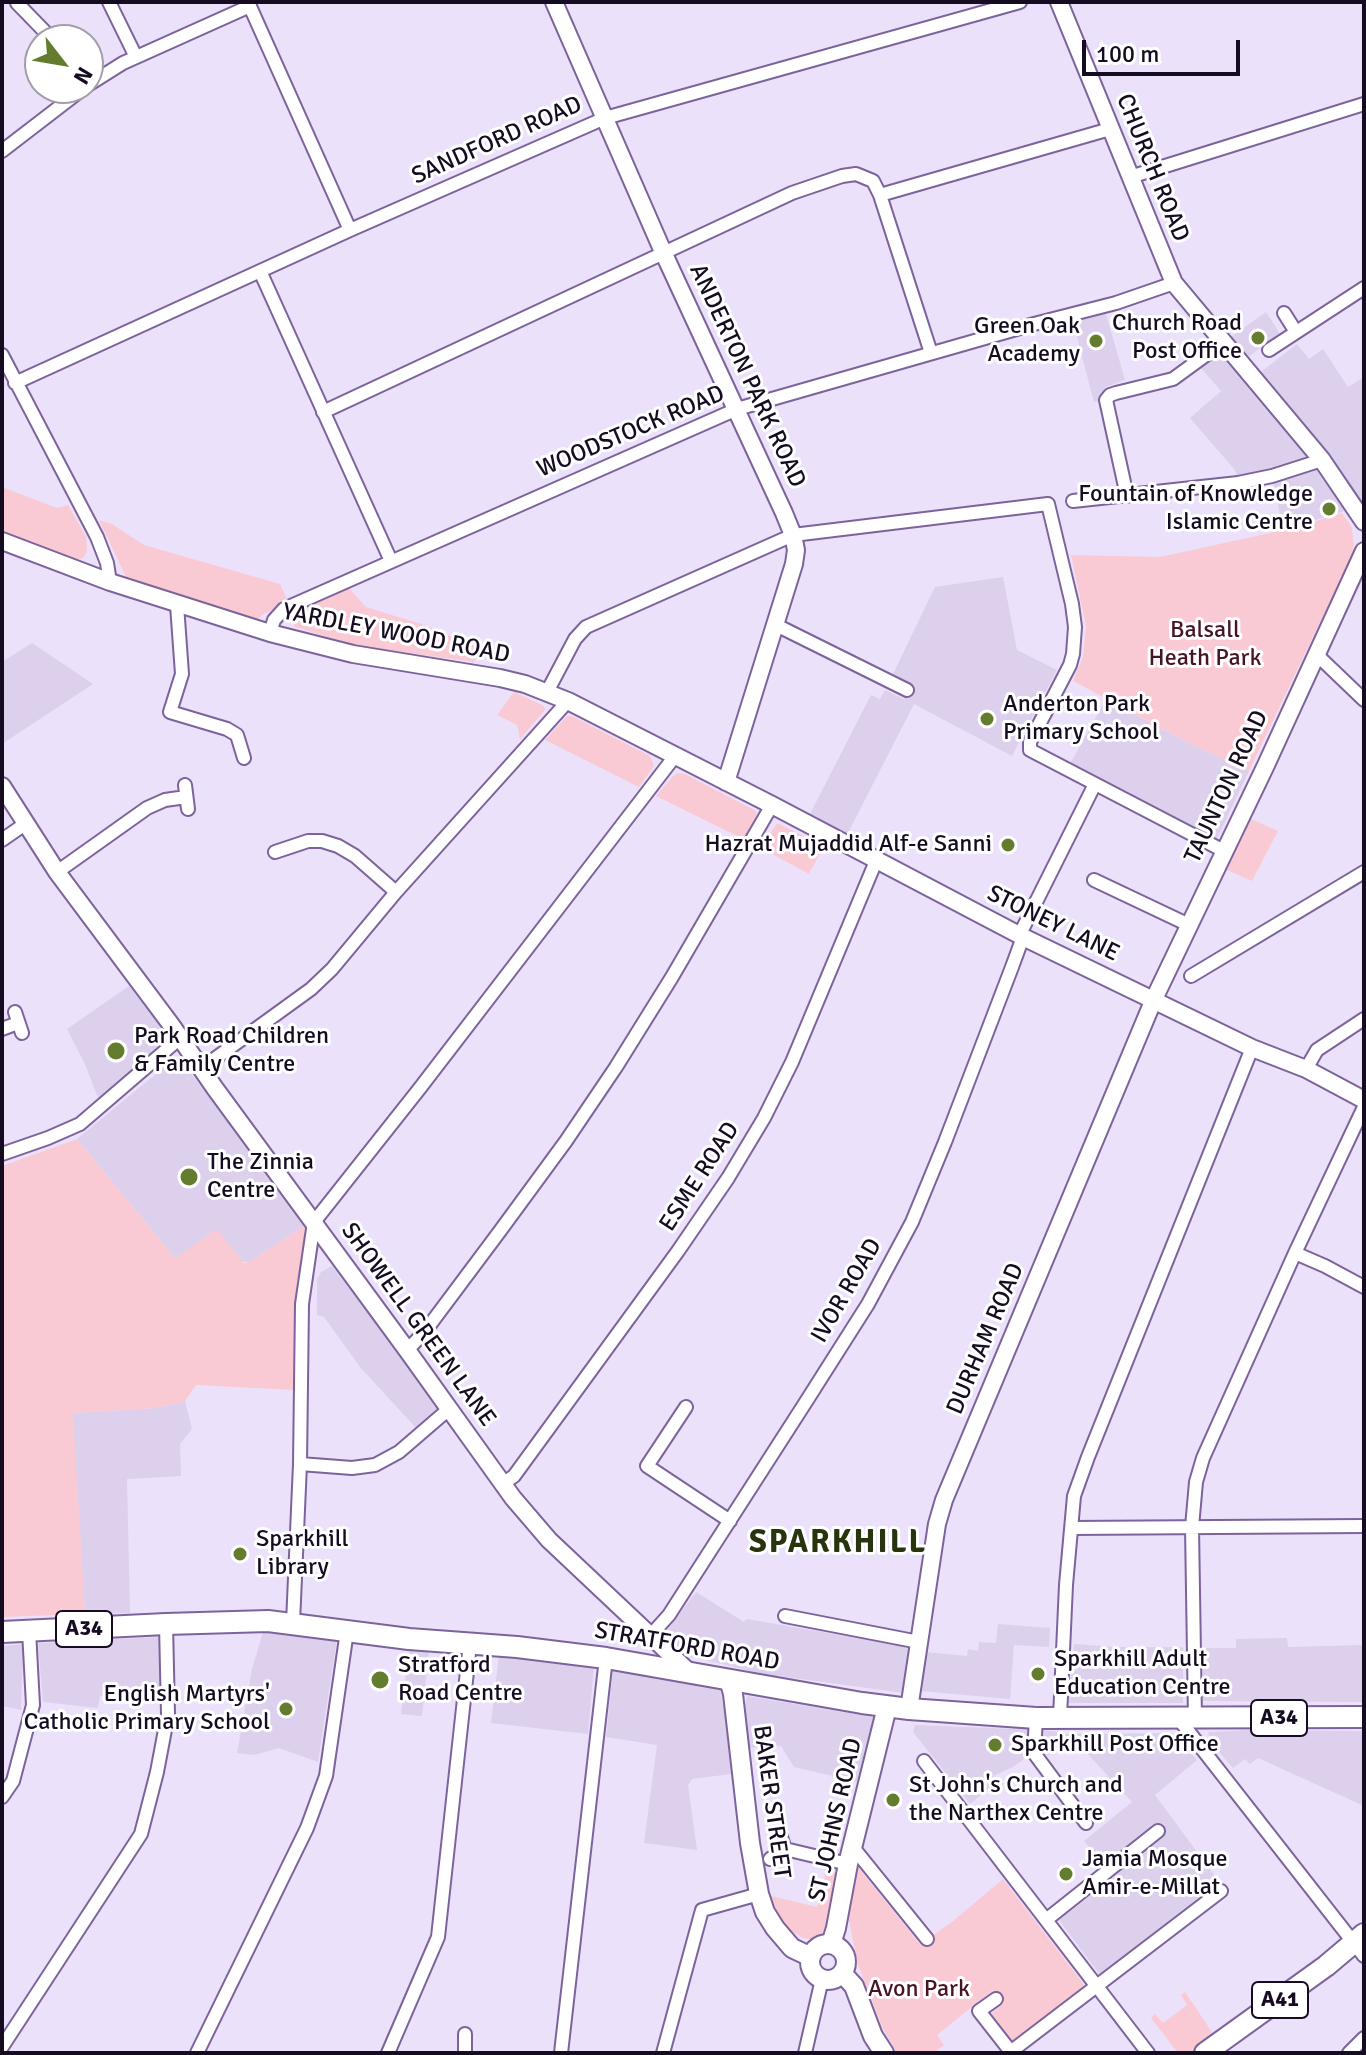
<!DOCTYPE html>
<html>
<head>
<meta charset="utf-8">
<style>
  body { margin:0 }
  #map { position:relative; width:1366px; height:2055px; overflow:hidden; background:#ece1fb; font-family:Signika,sans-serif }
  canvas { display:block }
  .frame { position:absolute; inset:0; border:4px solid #160c22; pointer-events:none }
  .north { position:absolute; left:24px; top:24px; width:80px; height:80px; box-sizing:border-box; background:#fff; border:2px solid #a29ea7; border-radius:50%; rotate:121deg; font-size:22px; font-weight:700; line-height:32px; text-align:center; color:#160c22 }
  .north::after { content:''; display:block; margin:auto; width:28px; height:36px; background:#647c2e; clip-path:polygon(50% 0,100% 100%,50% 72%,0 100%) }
  .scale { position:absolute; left:1082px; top:40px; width:158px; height:36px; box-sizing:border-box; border:4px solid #160c22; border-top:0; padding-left:10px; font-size:24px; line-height:28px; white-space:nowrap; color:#160c22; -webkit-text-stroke:6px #fff; paint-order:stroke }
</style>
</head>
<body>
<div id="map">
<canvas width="1366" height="2055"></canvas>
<div class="frame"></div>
<div class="north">N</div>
<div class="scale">100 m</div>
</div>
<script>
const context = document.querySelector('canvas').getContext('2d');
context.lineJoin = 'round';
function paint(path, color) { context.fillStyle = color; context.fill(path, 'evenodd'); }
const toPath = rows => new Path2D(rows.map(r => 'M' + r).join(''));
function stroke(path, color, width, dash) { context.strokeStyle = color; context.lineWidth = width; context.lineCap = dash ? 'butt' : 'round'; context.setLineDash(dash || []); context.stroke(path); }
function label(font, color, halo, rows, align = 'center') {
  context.font = font + ' Signika,sans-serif'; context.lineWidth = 6; context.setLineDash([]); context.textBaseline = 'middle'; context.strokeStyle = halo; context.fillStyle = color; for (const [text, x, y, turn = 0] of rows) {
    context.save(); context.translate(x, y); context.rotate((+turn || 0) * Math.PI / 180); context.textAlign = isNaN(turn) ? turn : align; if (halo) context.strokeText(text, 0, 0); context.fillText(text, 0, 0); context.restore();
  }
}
paint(toPath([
  [1266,312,1280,334,1248,357,1231,337],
  [1106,314,1125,380,1105,387,1098,401,1094,402,1073,322],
  [1297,344,1309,359,1323,349,1348,387,1363,378,1364,379,1364,507,1290,407,1261,372],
  [1221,349,1279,415,1345,511,1283,530,1274,484,1242,487,1234,469,1190,418,1221,391,1200,367],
  [1003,577,1017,650,1057,670,1012,756,914,704,848,833,845,834,810,814,871,695,880,699,885,690,904,699,911,686,892,676,935,587],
  [32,643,93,684,2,744,2,662],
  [1106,699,1187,742,1249,771,1217,839,1070,764],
  [129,986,169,1038,98,1098,85,1064,67,1029],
  [174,1059,180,1059,299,1215,305,1225,249,1262,175,1258,77,1139],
  [332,1266,442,1410,417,1429,360,1367,324,1317,317,1315,317,1280,321,1272],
  [185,1401,192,1429,180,1444,181,1476,127,1479,130,1613,85,1614,72,1413,156,1408],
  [696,1592,744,1622,747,1619,909,1647,904,1693,764,1674,683,1655,669,1641,666,1632],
  [998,1624,1050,1628,1049,1647,1014,1645,1010,1699,919,1691,926,1652,967,1656,968,1649,978,1651,979,1642,996,1643],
  [263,1632,337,1639,318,1762,279,1748,254,1755,237,1753,252,1669],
  [160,1637,160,1694,145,1697,100,1696,98,1708,43,1702,38,1643],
  [1287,1638,1288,1647,1364,1645,1364,1702,1203,1701,1203,1648,1236,1648,1236,1639],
  [23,1644,21,1710,2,1706,2,1646],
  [1074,1644,1115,1647,1183,1647,1183,1703,1068,1703],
  [409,1649,429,1651,422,1716,401,1714],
  [499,1654,594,1666,588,1734,491,1723],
  [613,1670,661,1676,720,1690,724,1710,731,1774,692,1779,688,1785,697,1850,644,1843,657,1745,606,1737],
  [747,1696,878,1718,862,1783,794,1767,781,1746,748,1748,743,1717],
  [915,1725,1041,1730,1060,1732,1060,1734,1173,1733,1197,1760,1155,1795,1220,1883,1100,1975,1059,1920,1115,1877,1084,1841,1132,1802,1074,1739,1068,1741,1048,1756,1040,1748,1013,1767,993,1776,997,1782,970,1804,913,1732],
  [1247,1730,1364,1731,1364,1806,1258,1758,1250,1764,1245,1759,1233,1768,1211,1743,1208,1732]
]), '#dcd0ed');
paint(toPath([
  [2,487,57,508,68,505,86,536,87,552,82,559,68,559,2,534],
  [1342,513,1352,528,1354,551,1249,771,1187,742,1073,681,1083,657,1086,626,1071,555,1160,557,1293,528],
  [99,520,112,524,144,545,280,584,288,602,262,615,256,622,126,577],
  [349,588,366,607,421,624,480,648,474,662,358,646,295,627,293,623,296,615,302,611],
  [514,692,544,706,545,710,520,739,517,725,497,715],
  [567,716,572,716,650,756,654,766,639,787,545,740],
  [678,773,685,774,756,811,756,816,743,839,656,796,672,777],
  [1251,819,1278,831,1252,881,1227,870],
  [777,823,824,846,809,874,761,848],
  [77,1139,175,1258,217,1229,244,1263,249,1262,305,1225,294,1390,196,1385,185,1401,156,1408,73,1413,85,1614,2,1617,2,1166],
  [857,1866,920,1944,952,1922,1003,1879,1085,1986,1012,2042,990,2015,1004,2003,993,1990,937,2035,944,2045,934,2053,897,2053,883,2029,858,1965,847,1911],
  [827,1867,835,1873,836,1887,827,1926,821,1934,812,1939,803,1938,791,1931,782,1922,771,1896,817,1907],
  [1185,1992,1214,2035,1188,2053,1178,2053,1151,2018,1155,2014,1163,2023,1187,2005,1181,1995]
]), '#facad4');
const minor = toPath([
  [109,2,136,57],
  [248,2,350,230],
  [17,3,53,40],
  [88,85,123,63,250,6],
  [2,151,84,88],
  [1130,177,1364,104],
  [880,195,931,353],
  [260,271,391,561],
  [1284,313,1296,332],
  [1269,350,1364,288],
  [2,355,97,537,107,563,110,582],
  [15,383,350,230,605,118,1020,2],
  [323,412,792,193,842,176,856,174,873,181,880,195,1110,129],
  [1127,496,1106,400,1110,395,1116,393,1173,379,1210,352,1222,340],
  [1073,501,1238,483,1272,476,1322,460],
  [177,605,182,674,170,712,227,729,237,735,244,758],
  [776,625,907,690],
  [270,633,274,620,284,609,737,409,1034,324,1116,303,1174,283],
  [1316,654,1364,700],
  [547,692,575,639,586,627,793,535,1048,504,1072,604,1075,627,1073,654,1070,665,1030,742,1030,750,1224,851],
  [185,785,188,809],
  [2,840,25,824],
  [275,852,308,841,322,841,338,846,355,856,396,892],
  [57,872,147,808,165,800,186,797],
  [1094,880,1189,925],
  [1191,976,1364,872],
  [15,1012,22,1033],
  [2,1029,18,1023],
  [202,1068,311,989,332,969,396,892,568,701],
  [1306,1069,1317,1050,1364,1019],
  [2,1154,48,1138,80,1124,180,1038],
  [1295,1253,1325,1266,1364,1287],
  [407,1350,423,1334,500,1231,566,1141,616,1067,672,977,772,805],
  [686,1407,647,1466,730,1521],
  [300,1464,352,1468,375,1465,399,1452,449,1409],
  [504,1483,514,1476,678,1251,728,1178,764,1118,792,1062,876,861],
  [1071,1528,1364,1526],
  [785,1616,919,1642],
  [293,1623,300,1464,302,1304,314,1222,420,1088,675,756],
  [651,1635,669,1615,809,1397,868,1304,912,1222,945,1142,1012,967,1023,937,1022,930,1095,784],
  [1060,1717,1066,1585,1074,1496,1088,1457,1252,1048],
  [1036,1718,1034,1753,1086,1823],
  [1178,1718,1364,1956],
  [1195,1719,1192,1527,1196,1482,1203,1458,1295,1253,1364,1107],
  [924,1761,1148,2053],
  [2,1797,13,1781,33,1705,29,1631],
  [852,1846,927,1939],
  [785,1849,848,1864],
  [770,1859,785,1849,780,1834],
  [1046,1920,1158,1831],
  [996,1999,979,2011,1011,2052],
  [2,2047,141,1834,157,1772,168,1714,166,1624],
  [197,2053,307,1828,326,1776,347,1631],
  [388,2053,438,1937,470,1644],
  [465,2053,465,2034],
  [561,2053,606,1658],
  [663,2053,702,1910,759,1894],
  [805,2053,822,1979],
  [1009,2053,1221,1891],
  [1349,2053,1364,2038]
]);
const tertiary = toPath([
  [554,2,664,254,784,513,793,535,796,550,794,564,726,782],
  [1059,2,1174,283,1322,460,1364,522],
  [2,541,110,582,270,633,353,654,500,678,525,684,568,701,772,805,1023,937,1252,1048,1306,1069,1364,1100],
  [2,786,57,872,172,1026,214,1087,407,1350,513,1498,549,1540,688,1671],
  [909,1709,937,1524,944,1500,1154,999,1266,765,1364,551]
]);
const secondary = toPath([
  [729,1679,733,1694,750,1843,759,1894,765,1912,775,1928,792,1948,811,1957],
  [831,1944,836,1928,848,1864,887,1707],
  '810 1962a18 18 0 1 1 36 0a18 18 0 1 1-36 0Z',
  [842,1973,854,1986,873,2036,884,2053]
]);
const trunk = toPath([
  [2,1632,166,1624,268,1621,409,1639,517,1647,606,1658,862,1703,909,1709,1036,1718,1364,1717],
  [1205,2053,1326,1966,1364,1934]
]);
stroke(minor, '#7c639c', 16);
stroke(tertiary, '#7c639c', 20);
stroke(secondary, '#7c639c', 22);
stroke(trunk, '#7c639c', 24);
stroke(minor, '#fff', 12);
stroke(tertiary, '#fff', 16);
stroke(secondary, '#fff', 18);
stroke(trunk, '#fff', 20);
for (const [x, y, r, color] of [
  [1258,338,8,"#647c2e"],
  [1096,341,8,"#647c2e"],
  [1329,509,8,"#647c2e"],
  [987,719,8,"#647c2e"],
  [1008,845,8,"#647c2e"],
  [116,1051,10,"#647c2e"],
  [189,1177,10,"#647c2e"],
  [240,1554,8,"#647c2e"],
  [1038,1674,8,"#647c2e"],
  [380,1680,10,"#647c2e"],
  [286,1709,8,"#647c2e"],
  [995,1745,8,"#647c2e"],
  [893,1800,8,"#647c2e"],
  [1066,1874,8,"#647c2e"]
]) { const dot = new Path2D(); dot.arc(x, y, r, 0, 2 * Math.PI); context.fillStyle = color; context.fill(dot); stroke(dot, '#fff', 3); }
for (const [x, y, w] of [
  [84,1629,56],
  [1279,1718,56],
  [1280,2000,56]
]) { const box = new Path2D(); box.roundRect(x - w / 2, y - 18, w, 36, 6); context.fillStyle = '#fff'; context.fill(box); stroke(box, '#160c22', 2); }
label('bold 22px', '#160c22', null, [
  ["A34",84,1629],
  ["A34",1279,1718],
  ["A41",1280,2000]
]);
label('24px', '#160c22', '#fff', [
  ["SANDFORD ROAD",497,141,-24],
  ["CHURCH ROAD",1152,168,68],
  ["ANDERTON PARK ROAD",747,376,65],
  ["WOODSTOCK ROAD",631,432,-23],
  ["YARDLEY WOOD ROAD",396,634,11],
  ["TAUNTON ROAD",1227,787,-65],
  ["STONEY LANE",1053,924,26],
  ["ESME ROAD",700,1177,-57],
  ["IVOR ROAD",847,1291,-60],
  ["SHOWELL GREEN LANE",418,1325,54],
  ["DURHAM ROAD",986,1339,-67],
  ["STRATFORD ROAD",687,1647,10],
  ["BAKER STREET",771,1802,82],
  ["ST JOHNS ROAD",836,1820,-77]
]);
label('24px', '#160c22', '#fff', [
  ["Church Road",1242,324,"right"],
  ["Post Office",1242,352,"right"],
  ["Green Oak",1080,327,"right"],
  ["Academy",1080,355,"right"],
  ["Fountain of Knowledge",1313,495,"right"],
  ["Islamic Centre",1313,523,"right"],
  ["Anderton Park",1003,705],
  ["Primary School",1003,733],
  ["Hazrat Mujaddid Alf-e Sanni",992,845,"right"],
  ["Park Road Children",134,1037],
  ["& Family Centre",134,1065],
  ["The Zinnia",207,1163],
  ["Centre",207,1191],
  ["Sparkhill",256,1540],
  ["Library",256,1568],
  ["Sparkhill Adult",1054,1660],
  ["Education Centre",1054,1688],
  ["Stratford",398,1666],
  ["Road Centre",398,1694],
  ["English Martyrs'",270,1695,"right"],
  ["Catholic Primary School",270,1723,"right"],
  ["Sparkhill Post Office",1011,1745],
  ["St John's Church and",909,1786],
  ["the Narthex Centre",909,1814],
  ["Jamia Mosque",1082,1860],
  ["Amir-e-Millat",1082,1888]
], 'left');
label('24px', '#471424', '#fff', [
  ["Balsall",1205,631],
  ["Heath Park",1205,659],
  ["Avon Park",919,1990]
]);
context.letterSpacing = '2px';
label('bold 32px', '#28340e', '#fff', [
  ["SPARKHILL",838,1544]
]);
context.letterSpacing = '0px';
</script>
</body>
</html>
